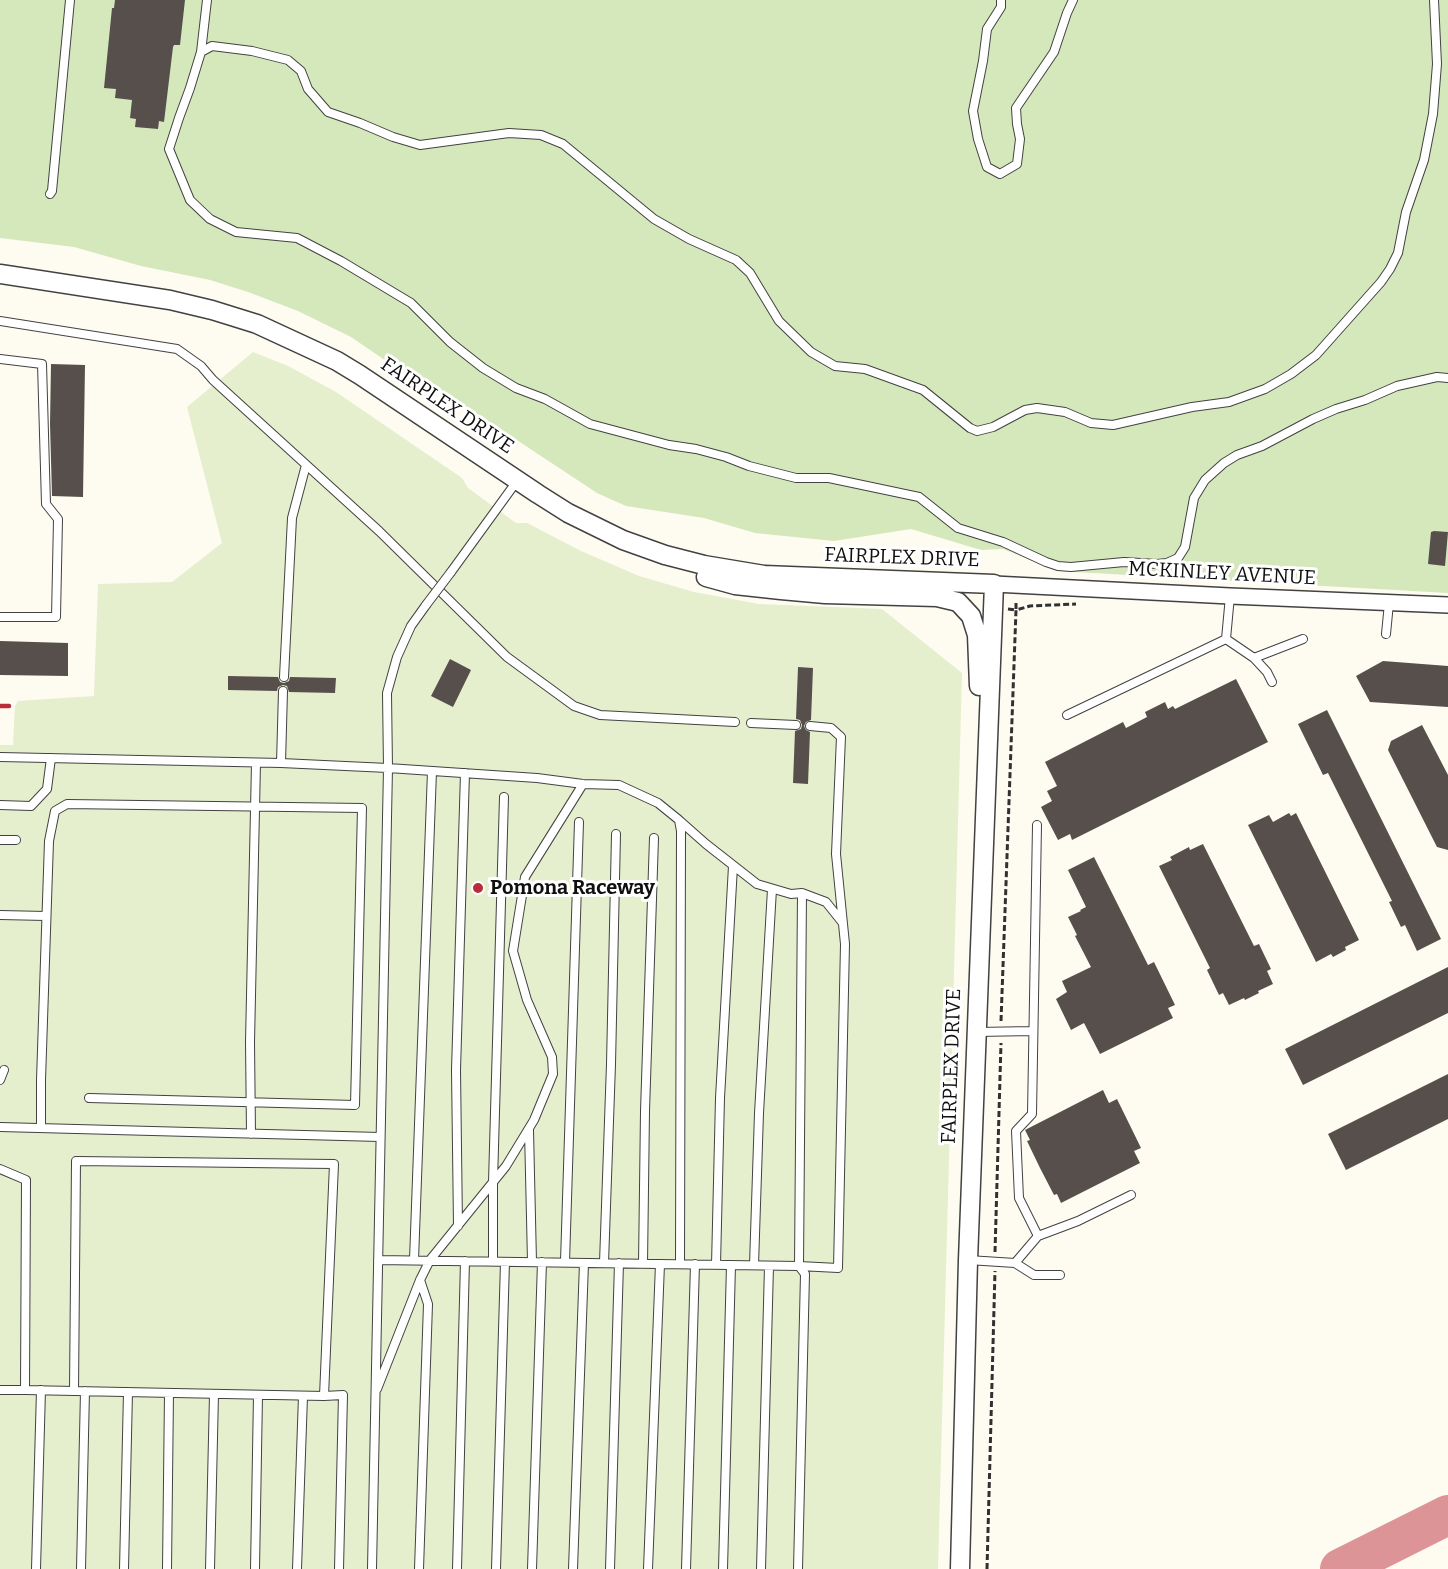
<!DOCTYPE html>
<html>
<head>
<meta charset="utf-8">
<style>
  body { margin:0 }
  canvas { display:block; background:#fefbf1 }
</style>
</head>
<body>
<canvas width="1448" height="1569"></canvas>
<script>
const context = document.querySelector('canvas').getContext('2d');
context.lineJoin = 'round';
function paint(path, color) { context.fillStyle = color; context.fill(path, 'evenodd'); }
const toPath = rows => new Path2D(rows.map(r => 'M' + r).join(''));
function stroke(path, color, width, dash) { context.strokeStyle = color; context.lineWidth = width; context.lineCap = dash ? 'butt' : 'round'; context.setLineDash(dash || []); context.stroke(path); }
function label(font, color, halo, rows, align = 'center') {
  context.font = font + ' Bitter,serif'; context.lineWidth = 6; context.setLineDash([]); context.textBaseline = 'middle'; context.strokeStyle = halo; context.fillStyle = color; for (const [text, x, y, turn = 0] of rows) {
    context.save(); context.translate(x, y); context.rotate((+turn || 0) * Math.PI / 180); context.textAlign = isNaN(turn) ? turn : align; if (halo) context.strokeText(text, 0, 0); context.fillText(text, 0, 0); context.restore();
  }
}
paint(toPath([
  [0,0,1448,0,1448,593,1057,571,1003,549,981,550,911,529,834,541,755,533,704,518,626,506,597,493,441,390,436,395,351,337,298,311,248,292,210,280,141,266,74,247,0,238]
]), '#d5e8bc');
paint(toPath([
  [253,352,288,366,336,392,462,478,468,488,516,523,527,523,581,551,639,576,694,592,759,604,882,609,962,673,938,1569,0,1569,0,745,13,745,15,706,18,701,94,696,98,584,172,582,222,543,187,407]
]), '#e5efcd');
stroke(toPath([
  [1340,1569,1448,1515]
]), '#dc9496', 40);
paint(toPath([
  [115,0,185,0,180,45,174,45,173,47,164,122,159,121,158,129,135,127,136,119,130,118,132,100,115,98,116,89,104,88,112,8,114,8],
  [51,364,85,365,83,497,52,496,50,424],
  [1434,531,1448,532,1445,566,1428,564,1431,532],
  [0,641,68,643,68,676,0,675],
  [450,659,471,670,453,707,431,696],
  [1383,661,1448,666,1448,707,1370,702,1356,676],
  [798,667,813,668,811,720,806,722,804,726,806,730,810,732,808,784,793,783,795,731,801,729,802,725,800,720,796,719],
  [228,676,278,677,280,682,284,683,289,681,290,677,336,678,335,693,289,692,287,686,283,685,278,687,277,691,228,690],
  [1236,679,1268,742,1072,840,1070,834,1058,840,1041,807,1052,801,1047,791,1057,786,1045,762,1123,722,1126,728,1147,717,1145,712,1165,702,1168,709,1173,706,1175,709],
  [1327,710,1441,939,1417,951,1405,925,1401,927,1389,902,1392,901,1328,773,1323,775,1298,724],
  [1422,725,1448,775,1448,850,1437,847,1388,750,1391,741],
  [1289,813,1291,816,1296,813,1359,940,1345,947,1346,950,1333,957,1331,954,1316,962,1248,825,1269,815,1273,822],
  [1203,844,1254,946,1259,944,1271,969,1267,971,1273,984,1258,991,1259,993,1245,1000,1244,998,1229,1005,1223,993,1219,995,1207,970,1210,968,1159,866,1172,860,1170,857,1189,847,1190,850],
  [1094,857,1148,965,1154,962,1175,1005,1168,1008,1173,1018,1100,1054,1084,1023,1071,1030,1056,999,1067,992,1062,981,1091,967,1075,936,1077,935,1068,917,1081,911,1080,910,1086,907,1068,870],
  [1448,967,1448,1013,1303,1085,1285,1049],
  [1448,1074,1448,1119,1346,1170,1328,1134],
  [1103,1090,1109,1103,1117,1099,1141,1148,1134,1151,1140,1163,1061,1203,1057,1194,1054,1195,1040,1168,1027,1141,1030,1140,1025,1130]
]), '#574f4c');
const service = toPath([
  [1001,0,1001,7,987,29,983,61,973,111,978,139,987,167,1000,174,1017,164,1020,139,1017,124,1016,108,1054,52,1067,13,1073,0],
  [1434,0,1437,64,1433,114,1424,160,1406,212,1398,253,1390,269,1381,282,1316,355,1291,374,1265,389,1229,402,1192,407,1113,425,1091,423,1065,412,1037,408,1025,410,993,427,977,431,970,428,923,390,865,369,835,366,811,352,779,321,750,273,736,260,689,239,654,219,563,144,541,135,509,133,420,145,393,137,360,123,328,112,308,89,301,71,288,60,252,51,212,46,201,52,190,88,179,118,169,149,190,200,210,219,236,232,297,238,341,261,411,303,450,342,483,368,516,388,545,399,590,424,669,445,696,449,726,457,749,466,796,478,829,478,919,497,958,528,1003,542,1046,562,1058,566,1071,567,1124,562,1157,564,1167,563,1178,558,1185,547,1194,498,1205,480,1224,463,1237,455,1262,446,1313,419,1336,409,1365,400,1397,386,1437,377,1448,378],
  [201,52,207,0],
  [50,194,52,191,70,0],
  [0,321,177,349,201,366,213,380,379,531,507,657,574,706,600,715,735,722],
  [0,359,42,364,46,504,58,519,56,617,0,617],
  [451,572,517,481],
  [1386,634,1389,603],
  [1226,639,1254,658,1303,639],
  [1226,639,1230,596],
  [1254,658,1267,672,1272,682],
  [284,677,292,518,306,465],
  [1067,715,1226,639],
  [751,723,796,725],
  [0,757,281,763,388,768,537,778,583,784,619,785,658,803,679,820,681,831,680,1264],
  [281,763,283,691],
  [0,805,31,806,47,789,51,758],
  [680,821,706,844,757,884,791,894,802,893,826,902,842,922],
  [0,840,16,840],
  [802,893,799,1266,838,1268,845,944,836,854,841,737,831,728,810,726],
  [0,915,46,916],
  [977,1032,1033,1031],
  [0,1080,4,1070],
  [0,1127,380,1137],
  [41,1128,41,1080,49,841,55,811,67,804,362,808,355,1105,89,1098],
  [529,1130,532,1262],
  [251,1134,250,1042,256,763],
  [0,1169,26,1180,25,1390,324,1396,334,1164,76,1161,74,1391],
  [458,1226,456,1070,465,773],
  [1038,1236,1078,1221,1131,1195],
  [378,1260,799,1266,805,1274,798,1569],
  [414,1260,432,771],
  [968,1260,1015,1263,1038,1236,1019,1198,1016,1131,1032,1114,1037,825],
  [493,1261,493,1182,504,797],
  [565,1262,579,822],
  [604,1263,611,1064,616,834],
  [1015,1263,1034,1275,1060,1275],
  [643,1264,645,1111,654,838],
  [716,1265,720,1098,733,866],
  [754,1265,759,1113,772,889],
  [377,1389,420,1280,430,1260,506,1166,534,1120,553,1074,552,1057,527,1000,513,951,525,877,583,784],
  [0,1390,25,1390],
  [324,1396,343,1395,339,1569],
  [36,1569,41,1390],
  [81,1569,85,1391],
  [124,1569,128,1392],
  [167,1569,169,1393],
  [210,1569,214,1394],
  [255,1569,258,1395],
  [297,1569,303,1396],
  [372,1569,388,768,387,693,397,657,411,626,426,605],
  [419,1569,428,1304,420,1280],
  [457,1569,465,1261],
  [496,1569,505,1262],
  [532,1569,542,1262],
  [573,1569,584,1263],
  [610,1569,619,1263],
  [648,1569,660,1264],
  [686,1569,695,1264],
  [723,1569,731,1265],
  [761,1569,769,1266]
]);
const minor = toPath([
  [994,584,1230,596,1448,605]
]);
const tertiary = toPath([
  [0,274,170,300,212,310,257,324,337,361,360,375,538,494,568,513,623,540,665,555,704,565,764,575,994,584,968,1260,960,1569],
  [706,577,735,585,781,590,825,594,937,597,958,602,971,616,977,635,979,686]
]);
stroke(service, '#424242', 10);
stroke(minor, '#424242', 18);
stroke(tertiary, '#424242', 21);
stroke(toPath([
  [1008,609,1016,610,1016,600],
  [1001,1021,1016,610,1030,606,1076,604],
  [995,1252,1001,1043],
  [987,1569,995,1271]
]), '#313131', 3, [6, 3]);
stroke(service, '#fff', 8);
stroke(minor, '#fff', 15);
stroke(tertiary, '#fff', 18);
stroke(toPath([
  [0,706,9,706]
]), '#b92d3b', 4.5);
const serviceBridge = toPath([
  [426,605,451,572]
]);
stroke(serviceBridge, '#424242', 10, []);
stroke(serviceBridge, '#fff', 8);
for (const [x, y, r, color] of [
  [478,888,6,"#b92d3b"]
]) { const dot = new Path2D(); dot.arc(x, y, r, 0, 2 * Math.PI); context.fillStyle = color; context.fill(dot); stroke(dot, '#fff', 2); }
label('20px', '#0f0f0f', '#fff', [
  ["FAIRPLEX DRIVE",447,406,34],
  ["FAIRPLEX DRIVE",902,558,2],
  ["MCKINLEY AVENUE",1222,574,3],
  ["FAIRPLEX DRIVE",952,1066,-88]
]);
label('bold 20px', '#0f0f0f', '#fff', [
  ["Pomona Raceway",490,888]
], 'left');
</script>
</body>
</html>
